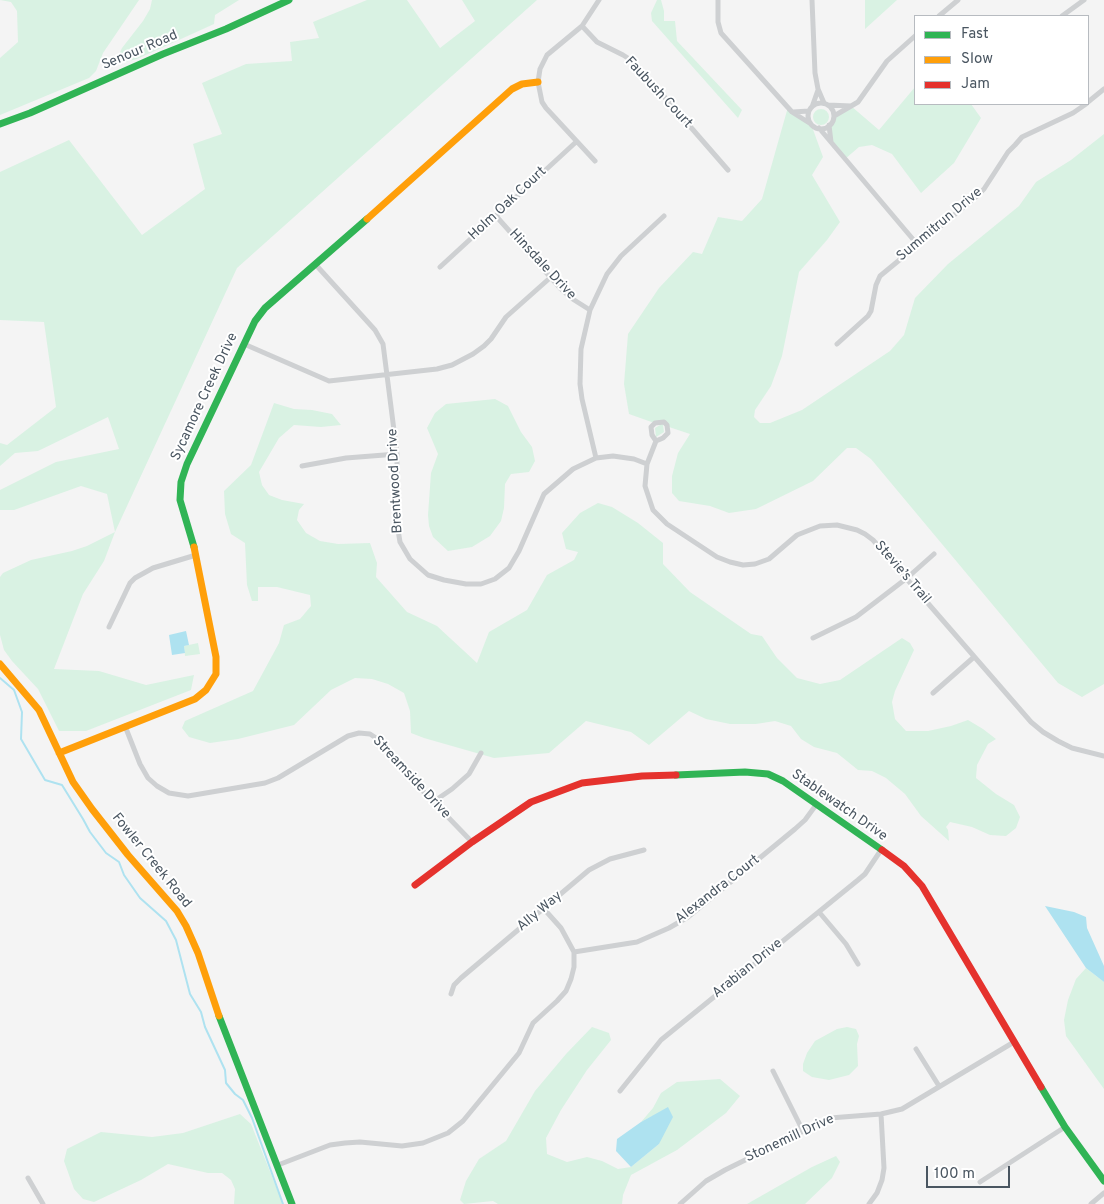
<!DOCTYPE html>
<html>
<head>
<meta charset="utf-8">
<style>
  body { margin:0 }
  #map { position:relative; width:1104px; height:1204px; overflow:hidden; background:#f4f4f4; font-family:Overpass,sans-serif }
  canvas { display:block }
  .legend { position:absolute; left:914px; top:15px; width:175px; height:90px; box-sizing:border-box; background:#fff; border:1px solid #b7bbc0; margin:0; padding:6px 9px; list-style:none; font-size:15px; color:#4a5661 }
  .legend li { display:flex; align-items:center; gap:10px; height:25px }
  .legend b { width:25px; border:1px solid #b7bbc0 }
  .scale { position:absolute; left:926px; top:1166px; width:84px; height:22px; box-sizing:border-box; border:2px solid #4a5661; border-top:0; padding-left:6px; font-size:15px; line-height:18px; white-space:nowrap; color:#4a5661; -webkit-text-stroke:4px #fff; paint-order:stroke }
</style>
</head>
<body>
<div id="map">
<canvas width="1104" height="1204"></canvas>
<ul class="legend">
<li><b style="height:6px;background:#30b455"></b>Fast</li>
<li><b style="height:6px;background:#ff9f0a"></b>Slow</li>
<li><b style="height:6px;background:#e5322d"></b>Jam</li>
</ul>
<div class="scale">100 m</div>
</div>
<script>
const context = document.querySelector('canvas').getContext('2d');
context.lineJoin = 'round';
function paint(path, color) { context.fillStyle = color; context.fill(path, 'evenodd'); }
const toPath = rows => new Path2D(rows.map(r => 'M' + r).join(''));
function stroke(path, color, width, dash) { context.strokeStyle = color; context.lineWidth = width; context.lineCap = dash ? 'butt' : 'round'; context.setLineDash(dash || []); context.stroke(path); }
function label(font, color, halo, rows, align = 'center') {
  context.font = font + ' Overpass,sans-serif'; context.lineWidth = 4; context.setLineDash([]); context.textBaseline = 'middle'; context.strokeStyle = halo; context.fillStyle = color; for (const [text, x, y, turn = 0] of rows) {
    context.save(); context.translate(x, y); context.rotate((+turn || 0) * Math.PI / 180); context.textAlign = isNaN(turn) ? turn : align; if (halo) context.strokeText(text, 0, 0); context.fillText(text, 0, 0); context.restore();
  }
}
paint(toPath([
  [0,0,139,0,103,53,96,71,89,78,0,115,0,58,18,42,17,11,11,2],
  [152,0,239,0,215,15,214,24,137,59,120,63,118,61,118,57,122,48,143,21,150,9],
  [367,0,407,0,440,48,475,21,462,0,537,0,237,268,115,532,104,561,83,594,54,669,99,671,146,685,194,675,191,690,86,731,59,731,38,689,12,661,4,650,0,635,0,577,3,573,31,560,72,551,87,546,115,532,107,494,81,486,14,510,0,510,0,490,56,462,119,449,108,417,38,451,15,453,0,466,0,443,7,445,56,407,44,322,0,320,0,172,69,140,142,235,205,189,193,144,222,134,202,83,246,64,292,61,290,42,319,38,313,22],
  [657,0,661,0,664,11,664,21,675,21,677,41,742,110,738,118,652,21,651,13],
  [865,0,897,0,865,29],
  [915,87,915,104,971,104,981,118,954,163,921,193,892,154,872,145,859,147,845,159,831,143,829,125,834,116,851,106,879,130],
  [788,107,811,124,823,157,812,175,840,222,827,240,799,272,782,356,771,386,755,410,754,417,760,423,770,423,802,410,890,351,904,335,915,298,948,264,1019,206,1036,182,1071,160,1104,134,1104,684,1082,697,1058,683,871,459,856,448,847,448,813,481,756,509,729,513,710,506,679,501,672,493,672,476,678,453,690,434,663,425,664,432,656,437,655,428,660,425,629,414,624,384,628,334,659,288,693,252,702,254,718,217,742,221,762,199],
  '813 117a8 8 0 1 1 16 0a8 8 0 1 1-16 0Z',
  [495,399,508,406,521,432,532,447,535,461,529,472,511,474,505,484,504,508,501,521,490,536,472,547,448,551,433,537,429,526,428,515,431,473,438,454,427,428,435,413,446,404],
  [274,403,294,409,312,410,332,414,341,425,321,427,294,425,279,438,259,472,262,485,269,495,282,500,304,504,299,510,297,520,306,533,320,541,338,544,370,543,377,563,376,577,407,612,437,626,477,663,489,632,527,610,547,575,574,560,578,552,566,549,562,533,580,513,598,503,612,507,638,523,663,543,663,564,690,592,751,634,762,636,777,658,797,678,820,684,840,680,902,638,910,643,914,650,895,691,892,702,895,719,906,731,928,731,951,726,968,720,983,729,996,739,988,744,977,765,976,778,996,794,1014,805,1020,817,1016,828,1006,836,990,835,972,827,950,822,946,827,948,830,949,841,921,816,905,794,886,778,872,771,858,770,837,753,814,747,801,739,791,726,775,721,756,724,730,724,706,719,689,711,649,745,631,732,586,721,549,753,494,758,424,738,411,733,410,711,404,693,388,684,372,679,355,678,331,690,294,725,238,739,210,743,189,737,182,728,185,721,253,691,279,643,284,625,300,619,311,606,310,595,277,587,258,587,258,601,252,601,247,585,245,543,231,534,225,514,224,491,251,465],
  [198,643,200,654,185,656,184,646],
  [1086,968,1104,982,1104,1089,1066,1036,1064,1020,1068,1000,1076,979],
  [592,1027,609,1033,611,1040,587,1070,561,1110,546,1138,547,1154,567,1162,587,1157,602,1161,618,1169,631,1167,659,1144,668,1108,641,1122,653,1108,661,1093,677,1082,720,1079,740,1096,726,1113,677,1150,631,1175,623,1195,622,1204,498,1204,493,1201,464,1204,460,1200,466,1181,479,1159,506,1141,535,1091,566,1054],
  [847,1027,856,1029,859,1036,857,1044,858,1066,849,1075,829,1080,812,1077,803,1071,803,1064,807,1053,815,1041,837,1029],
  [240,1114,251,1124,283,1204,234,1204,235,1189,231,1180,222,1173,208,1173,168,1164,141,1180,94,1202,83,1199,74,1189,64,1161,67,1149,101,1132,152,1137,183,1133],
  [836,1156,840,1162,832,1178,805,1204,747,1204,812,1167]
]), '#d9f2e3');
paint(toPath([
  [186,631,189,645,184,646,185,653,172,655,169,635],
  [1045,906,1074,912,1086,917,1087,928,1104,966,1104,982,1086,968],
  [668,1107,673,1117,659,1144,631,1167,616,1151,617,1139,641,1122]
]), '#aee2f0');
stroke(toPath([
  [0,678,14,690,22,712,21,739,45,780,62,785,83,819,90,832,106,853,119,862,124,875,140,898,166,921,176,940,190,994,201,1012,205,1027,225,1070,226,1083,235,1094,243,1100,252,1118,283,1204]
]), '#aee2f0', 2);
stroke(toPath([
  [718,0,718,22,721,33,792,112,811,124],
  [812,0,815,73,818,89,824,103],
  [939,16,958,0],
  [1062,16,1084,0],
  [582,26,597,42,623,55,634,62,728,170],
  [1088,102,1104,89],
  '808 116a13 13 0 1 1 26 0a13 13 0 1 1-26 0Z',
  [828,105,851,106],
  [812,107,818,90],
  [793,112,809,111],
  [834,116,858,102,887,61,915,36],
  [829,125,831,142],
  [819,128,917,244],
  [595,161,546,108,542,102,538,82,540,69,547,55,582,26,599,0],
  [496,216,561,289,571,298,590,310],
  [316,265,375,330,383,344,397,454,397,524,400,542,410,559,428,575,444,580,466,584,481,584,495,579,509,568,519,551,544,494,573,469,596,458,613,456,634,459,647,464],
  [440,267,576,142],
  [244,344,329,381,437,369,452,365,473,354,484,346,491,339,506,317,551,277],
  [837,344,868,316,871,311,876,285,880,276,977,196,984,189,1008,152,1015,145,1022,137,1073,113,1086,104],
  [656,441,652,435,651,427,655,423,664,422,667,425,668,433,663,438,656,441,647,464,645,486,653,510,667,524,717,557,730,562,743,565,755,564,769,559,797,535,820,526,837,525,857,530,865,534,873,540,1031,722,1043,732,1058,741,1072,748,1104,756],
  [596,458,582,399,580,384,581,349,590,310,607,274,621,256,664,216],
  [302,466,346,458,397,454],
  [109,627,130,583,135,578,153,568,196,555],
  [813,638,856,617,907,578,934,554],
  [933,693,974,657],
  [125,726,140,764,148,778,157,786,169,793,188,796,265,783,278,778,348,736,359,733,370,734,379,740,391,758,472,842],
  [433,802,452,789,469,774,481,753],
  [819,912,846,944,858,964],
  [574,952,637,942,669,928,688,917,795,829,805,820,816,805],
  [451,994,454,985,461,978,589,870,610,859,644,850],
  [916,1049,939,1086],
  [773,1071,803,1131],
  [620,1091,661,1040,858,880,865,874,881,850],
  [278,1165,330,1145,345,1143,360,1142,402,1146,423,1143,448,1133,463,1121,519,1053,533,1023,557,1001,566,991,571,979,574,967,574,952,561,928,544,909],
  [28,1178,43,1204],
  [980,1182,1065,1127],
  [680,1204,706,1181,725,1170,830,1118,881,1114,902,1109,1014,1042],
  [869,1204,877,1193,882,1180,884,1168,881,1114],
  [1091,1204,1104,1193]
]), '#ced0d2', 5);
stroke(toPath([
  [0,124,30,113,163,54,226,29,289,0],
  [194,547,180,500,181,482,187,464,255,321,265,308,367,219],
  [676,775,745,772,768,774,783,781,882,850],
  [219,1016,292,1204],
  [1041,1087,1065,1127,1104,1181]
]), '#30b455', 7);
stroke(toPath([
  [367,219,512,89,522,84,538,82],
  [0,664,39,710,73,782,92,809,128,855,177,911,186,926,198,953,219,1016],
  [59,753,195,699,206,690,216,674,216,657,194,547]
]), '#ff9f0a', 7);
stroke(toPath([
  [882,850,904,866,922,886,1041,1087],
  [415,885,472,842,531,802,582,783,642,776,676,775]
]), '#e5322d', 7);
label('14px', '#4a5661', '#fff', [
  ["Senour Road",140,51,-23],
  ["Faubush Court",658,93,47],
  ["Holm Oak Court",508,204,-43],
  ["Summitrun Drive",940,225,-40],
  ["Hinsdale Drive",542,265,47],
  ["Sycamore Creek Drive",205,397,-65],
  ["Brentwood Drive",396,481,-93],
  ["Stevie’s Trail",902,573,49],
  ["Streamside Drive",411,778,47],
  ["Stablewatch Drive",839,806,35],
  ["Fowler Creek Road",151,861,51],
  ["Alexandra Court",718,890,-38],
  ["Ally Way",540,912,-40],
  ["Arabian Drive",748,969,-39],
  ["Stonemill Drive",790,1139,-25]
]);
</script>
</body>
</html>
